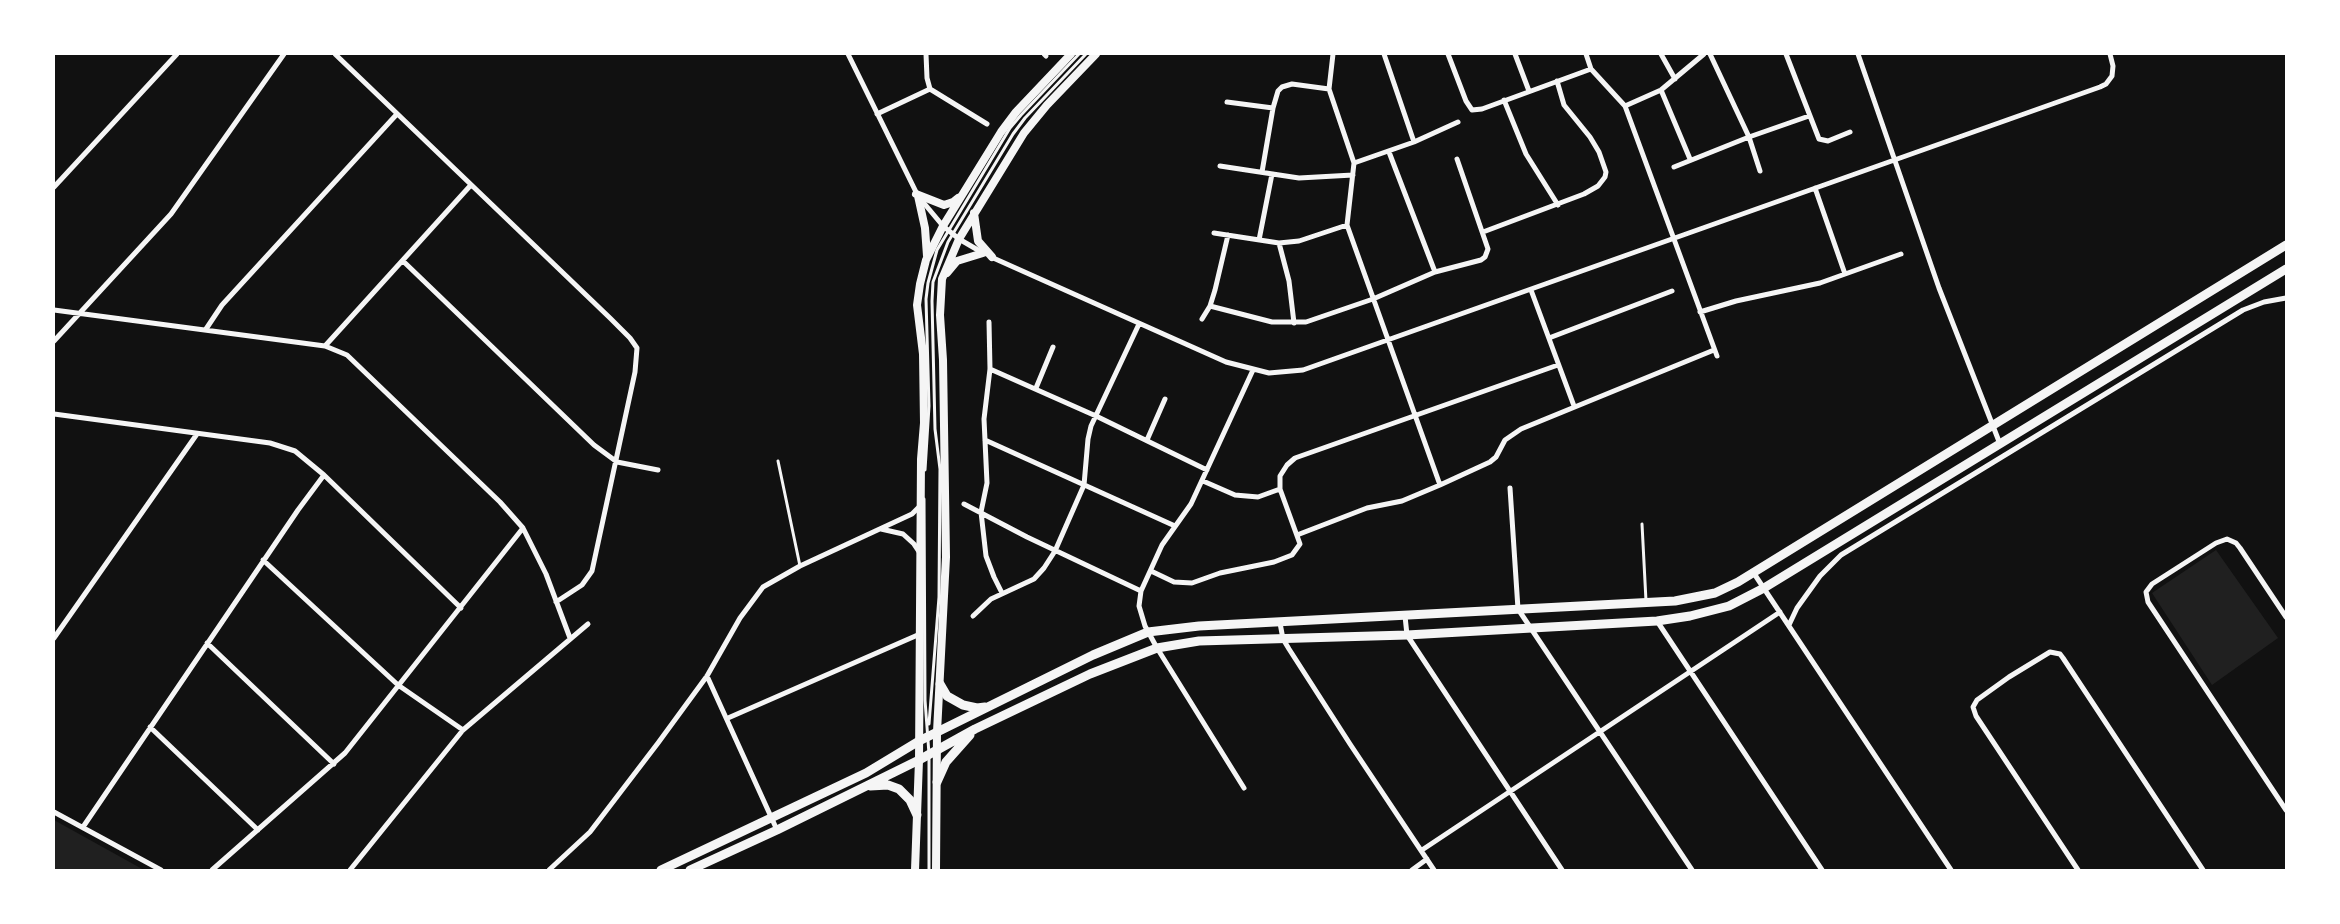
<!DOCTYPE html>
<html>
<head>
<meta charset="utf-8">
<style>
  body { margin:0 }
  #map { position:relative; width:2340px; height:924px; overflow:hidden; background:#111; font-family:"Golos Text",sans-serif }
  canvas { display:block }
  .frame { position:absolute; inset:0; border:55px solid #fff; pointer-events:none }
</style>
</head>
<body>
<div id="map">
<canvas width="2340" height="924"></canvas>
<div class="frame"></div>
</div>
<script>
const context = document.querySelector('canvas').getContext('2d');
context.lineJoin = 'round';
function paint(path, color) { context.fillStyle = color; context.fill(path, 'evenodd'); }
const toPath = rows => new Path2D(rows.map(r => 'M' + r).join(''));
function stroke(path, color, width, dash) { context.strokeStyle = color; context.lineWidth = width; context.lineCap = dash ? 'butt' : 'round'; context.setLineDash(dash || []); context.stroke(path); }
paint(toPath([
  [2216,550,2278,638,2212,685,2152,593],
  [54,820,144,870,54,870]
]), '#202020');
stroke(toPath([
  [778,461,800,566],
  [925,470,929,406,926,299,928,283,937,250,1010,128,1021,115,1079,54],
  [924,499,925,700,929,754,929,870],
  [1642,524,1646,601],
  [929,724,939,597,940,469,935,429,932,301,933,282,948,242,1013,134,1025,118,1086,54]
]), '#f5f5f5', 3);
stroke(toPath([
  [335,54,610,318,630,338,637,348,635,372,592,571,582,585,556,602],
  [848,54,918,196,943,226,959,239,983,253],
  [926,54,927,78,930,89],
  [1044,54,1046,56],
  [1333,54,1329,89,1354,163,1347,225,1440,485],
  [1384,54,1414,142],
  [1448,54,1466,101,1472,110,1482,109,1591,69],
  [1515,54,1529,91],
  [1586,54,1591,69,1625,106,1717,356],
  [1661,54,1675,79],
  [1710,54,1749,137,1760,171],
  [1786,54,1819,139,1828,141,1850,132],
  [1858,54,1939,288,2000,444],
  [1661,90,1690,159],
  [1504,100,1526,154,1558,205],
  [1227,102,1273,108],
  [1625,106,1661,90,1704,54],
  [877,114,930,89,987,124],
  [1389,152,1435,272],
  [1354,163,1414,142,1458,122],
  [1220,166,1299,178,1353,175],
  [1674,167,1749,137,1809,116],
  [1262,172,1273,108,1278,91,1282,87,1292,84,1329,89],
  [54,187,177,54],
  [1815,188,1845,274],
  [1483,232,1584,194,1598,186,1605,177,1606,172,1599,152,1590,137,1564,105,1557,81],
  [1214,233,1279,243,1299,241,1347,225],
  [1259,240,1272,174],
  [1279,243,1289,281,1294,323],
  [991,257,1226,362,1269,373,1303,370,2100,87,2106,84,2112,76,2113,66,2110,54],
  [403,261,594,445,617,462,658,470],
  [1531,290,1574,406],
  [1210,306,1272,322,1306,322,1373,299,1435,272,1481,260,1485,257,1488,249,1457,159],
  [54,310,325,346,347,355,500,502,523,528,546,574,570,638],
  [1700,312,1736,301,1820,283,1901,254],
  [1202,319,1210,306,1215,290,1228,235],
  [989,322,990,369,984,419,987,483,981,512,986,556,994,577,1002,593],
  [206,329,222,305,397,114],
  [1549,338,1672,291],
  [54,341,171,214,284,54],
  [325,346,470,186],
  [990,369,1096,416,1207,470],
  [1036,388,1053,347],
  [54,414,270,443,295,451,324,475,461,608],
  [985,440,1175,526],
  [1147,440,1165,399],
  [1203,481,1235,495,1258,497,1280,489,1280,476,1287,465,1295,458,1558,365],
  [1510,488,1518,609,1692,870],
  [964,504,1027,537,1141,591],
  [881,529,903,534,914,544,920,553],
  [1297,535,1367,508,1402,501,1440,485,1490,462,1496,457,1505,440,1521,429,1714,350],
  [263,560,398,685,463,730],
  [1151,571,1174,582,1192,583,1220,573,1274,562,1292,555,1300,544,1280,489],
  [1753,572,1951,870],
  [973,616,991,599,1034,579,1044,568,1055,551,1084,485,1088,439,1091,426,1139,324],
  [1405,616,1407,635,1562,870],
  [2286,617,2240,548,2236,543,2227,539,2216,543,2152,584,2146,592,2148,602,2286,810],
  [1657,621,1822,870],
  [1280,623,1283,639,1289,649,1350,744,1434,870],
  [1789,625,1797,608,1820,576,1841,555,2243,310,2264,302,2286,298],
  [54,638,197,434],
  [207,643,334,764],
  [707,676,777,830],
  [728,718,920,634],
  [150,727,258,830],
  [1244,788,1157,648,1145,626,1139,606,1141,591,1162,545,1191,504,1253,370],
  [54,812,161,870],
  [83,827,298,510,324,475],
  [1422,850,1780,612],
  [212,870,345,753,523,528],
  [350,870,463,730,588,624],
  [549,870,590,832,658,743,707,676,740,618,763,587,800,566,912,514,920,506],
  [1412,870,1427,859],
  [2078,870,1976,716,1973,707,1977,700,2009,677,2050,652,2060,654,2063,658,2203,870]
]), '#f5f5f5', 5);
stroke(toPath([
  [916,194,944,205,953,202,958,198],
  [918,196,925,228,927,256],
  [974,213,978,241,992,257],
  [947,273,957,261,983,253],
  [915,870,919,760,921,459,924,423,923,354,917,305,920,284,926,260,943,226,1001,132,1016,112,1071,54],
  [936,870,937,732,946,557,943,360,940,315,942,279,959,239,1024,133,1047,105,1096,54]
]), '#f5f5f5', 8);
stroke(toPath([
  [940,684,947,696,963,705,977,708,985,707],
  [937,782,946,762,970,735],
  [870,786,888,785,899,789,910,800,917,815],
  [661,870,866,773,919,741,1093,655,1148,632,1199,626,1675,601,1715,593,1738,582,2286,245],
  [690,870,777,830,919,760,975,729,1090,674,1157,648,1199,641,1407,635,1657,621,1690,616,1729,606,1764,588,2286,269]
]), '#f5f5f5', 9);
</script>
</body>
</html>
